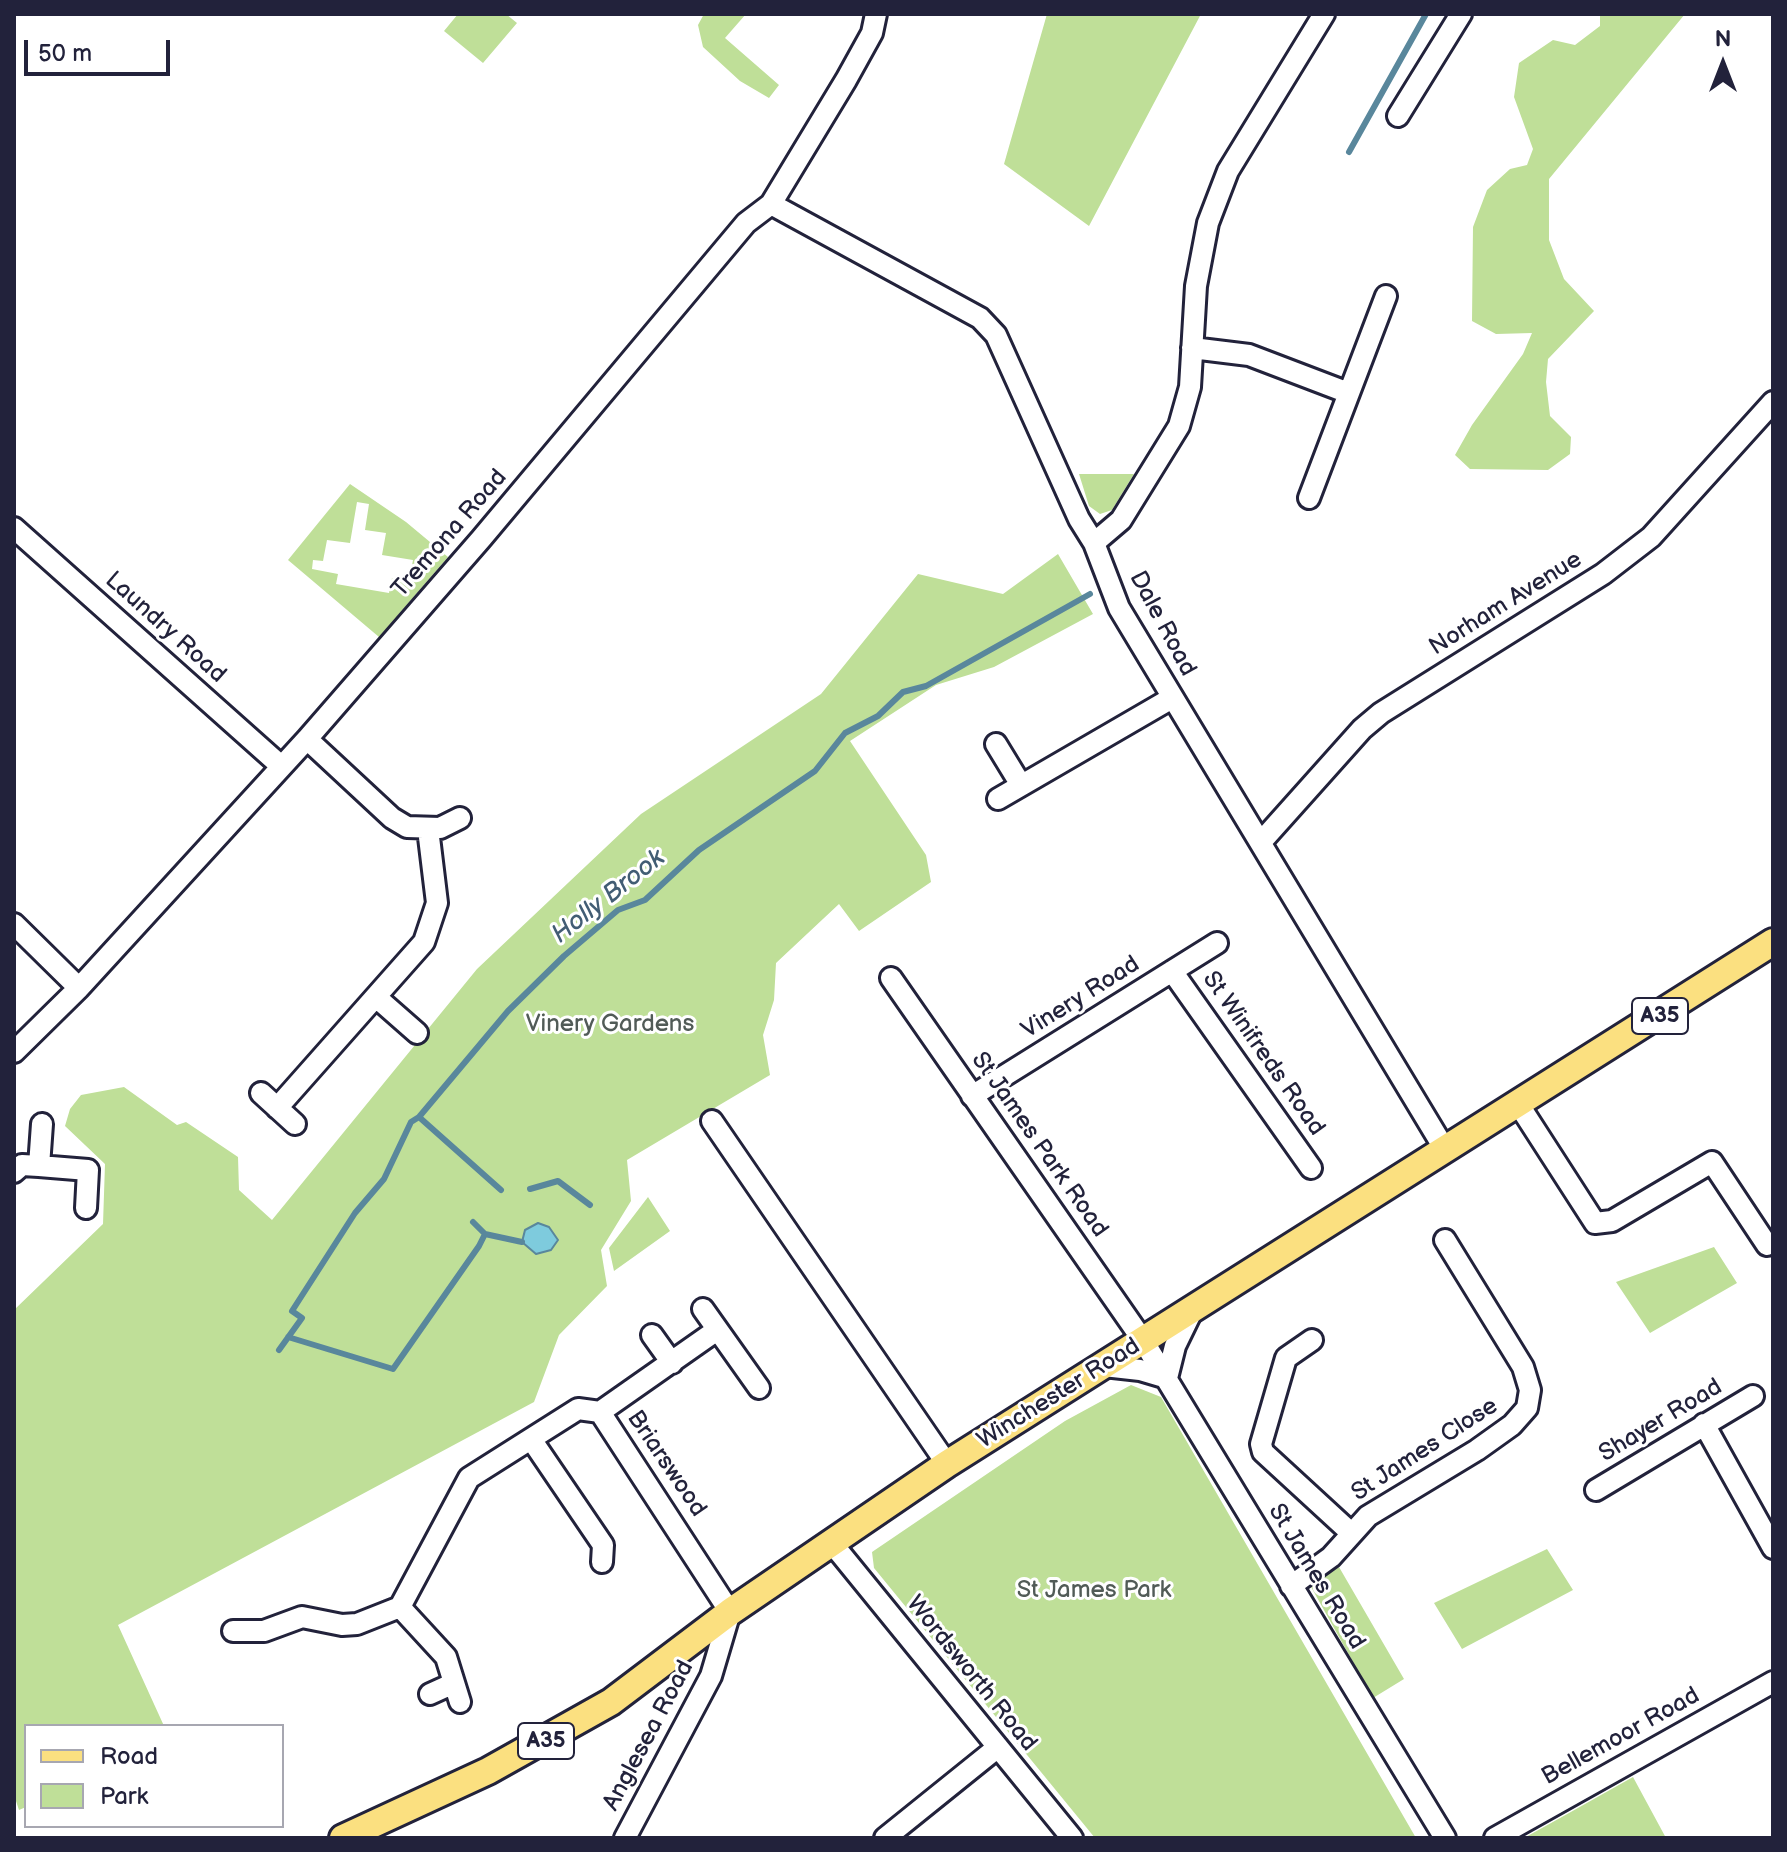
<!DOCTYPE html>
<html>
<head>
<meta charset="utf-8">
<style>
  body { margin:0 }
  #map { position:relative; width:1787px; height:1852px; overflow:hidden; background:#fff; font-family:"Balsamiq Sans",sans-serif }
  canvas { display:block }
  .frame { position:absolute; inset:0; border:16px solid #22223b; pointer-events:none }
  .legend { position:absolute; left:24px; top:1724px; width:260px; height:104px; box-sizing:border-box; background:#fff; border:2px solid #a7a7b1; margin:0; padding:10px 14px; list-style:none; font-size:24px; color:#22223b }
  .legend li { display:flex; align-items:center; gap:16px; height:40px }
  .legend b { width:40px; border:2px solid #a7a7b1 }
  .north { position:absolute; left:1683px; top:24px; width:80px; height:80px; -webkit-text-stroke:6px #fff; paint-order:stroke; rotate:0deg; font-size:22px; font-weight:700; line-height:32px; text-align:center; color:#22223b }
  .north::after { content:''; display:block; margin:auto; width:28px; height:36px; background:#22223b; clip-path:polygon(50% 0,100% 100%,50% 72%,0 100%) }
  .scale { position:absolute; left:24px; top:40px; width:146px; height:36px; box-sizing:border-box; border:4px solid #22223b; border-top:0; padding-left:10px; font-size:24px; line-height:28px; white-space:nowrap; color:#22223b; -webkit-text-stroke:6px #fff; paint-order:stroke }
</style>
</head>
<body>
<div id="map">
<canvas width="1787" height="1852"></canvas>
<div class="frame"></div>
<ul class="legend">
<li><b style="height:10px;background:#fbe080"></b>Road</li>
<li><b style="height:22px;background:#bfdf98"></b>Park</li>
</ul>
<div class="north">N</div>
<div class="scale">50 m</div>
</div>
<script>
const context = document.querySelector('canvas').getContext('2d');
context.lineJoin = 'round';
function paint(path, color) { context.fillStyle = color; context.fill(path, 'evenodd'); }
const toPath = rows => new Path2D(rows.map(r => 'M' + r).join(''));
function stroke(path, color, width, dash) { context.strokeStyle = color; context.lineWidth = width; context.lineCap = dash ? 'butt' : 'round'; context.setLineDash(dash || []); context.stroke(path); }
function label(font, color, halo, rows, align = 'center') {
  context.font = font + ' "Balsamiq Sans",sans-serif'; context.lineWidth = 6; context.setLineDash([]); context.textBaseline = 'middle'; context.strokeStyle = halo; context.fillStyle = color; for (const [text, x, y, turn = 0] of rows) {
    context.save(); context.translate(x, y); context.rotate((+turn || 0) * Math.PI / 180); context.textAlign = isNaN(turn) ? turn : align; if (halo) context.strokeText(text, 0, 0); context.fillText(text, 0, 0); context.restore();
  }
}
paint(toPath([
  [458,14,506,14,517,23,483,63,444,31],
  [704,14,746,14,725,38,779,85,769,98,740,81,703,47,698,25],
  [1047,14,1201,14,1089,226,1004,164],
  [1600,14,1685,14,1549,179,1549,240,1564,279,1594,311,1548,359,1546,382,1550,416,1571,437,1570,454,1548,470,1470,469,1455,455,1472,425,1523,354,1532,333,1496,334,1472,321,1473,227,1487,190,1510,169,1527,165,1533,149,1514,97,1519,63,1553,40,1575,45,1600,26],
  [1079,474,1134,474,1112,510,1100,514,1089,506],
  [350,484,406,522,448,557,379,637,288,560],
  [357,502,369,504,365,530,386,533,382,555,413,560,409,581,392,578,389,593,336,584,338,574,312,569,313,560,323,561,327,540,350,543],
  [1058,554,1093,614,994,667,936,685,850,741,926,855,931,882,859,931,839,904,776,963,774,1000,763,1035,770,1075,627,1160,631,1201,601,1250,607,1286,559,1335,534,1402,118,1625,164,1726,26,1726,26,1807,19,1810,14,1795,14,1310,103,1224,105,1164,65,1126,70,1109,81,1095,124,1087,177,1125,186,1122,238,1157,239,1190,272,1220,477,969,641,814,821,694,918,574,1003,594],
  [648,1197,670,1231,614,1271,609,1248],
  [1714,1247,1737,1283,1650,1333,1616,1282],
  [1131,1385,1161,1397,1416,1838,1095,1838,874,1568,872,1552,1065,1421],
  [1547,1549,1573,1590,1462,1649,1434,1603],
  [1339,1567,1404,1679,1373,1698,1310,1585],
  [1633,1777,1666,1838,1524,1838,1569,1813]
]), '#bfdf98');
const water = toPath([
  [538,1223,549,1227,558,1240,551,1250,536,1254,522,1242,525,1230,538,1223]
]);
paint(water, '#7ecbdd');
stroke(water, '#59879c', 2);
stroke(toPath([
  [1349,152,1426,14],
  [419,1117,501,1190],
  [530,1189,558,1181,590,1205],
  [485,1234,522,1242],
  [288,1337,393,1369,479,1246,485,1234,473,1222],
  [279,1350,302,1318,292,1311,355,1213,384,1179,411,1122,419,1117,508,1011,564,956,618,910,645,900,699,850,815,771,845,733,878,716,903,692,926,686,1090,594]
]), '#59879c', 6);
const minor = toPath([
  [1398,116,1461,14],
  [771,204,980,318,996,335,1079,519,1094,543,1119,608,1444,1148],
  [1192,348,1249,355,1346,392],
  [1309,498,1386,296],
  [14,528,281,766],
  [1094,543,1121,520,1179,426,1190,387,1196,286,1208,223,1228,171,1324,14],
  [307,739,392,818,407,827,440,828,460,818],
  [996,744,1021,785],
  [998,799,1172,698],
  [1261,842,1362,729,1381,713,1603,574,1651,537,1773,402],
  [14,924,79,988],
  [1172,971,1311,1168],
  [891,978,1144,1342,1445,1838],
  [376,997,417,1033],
  [14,1052,79,988,307,739,481,539,746,223,771,204,846,80,872,33,876,14],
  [261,1093,295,1124],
  [972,1096,1217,943],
  [1517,1102,1595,1223,1612,1221,1712,1162,1767,1245],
  [277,1108,424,942,437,903,428,829],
  [712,1121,947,1464],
  [39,1166,88,1170,86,1208],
  [14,1172,22,1165,39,1166,42,1124],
  [703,1309,759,1388],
  [652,1335,672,1363],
  [1312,1340,1286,1358,1261,1444,1263,1452,1350,1532],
  [1104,1366,1140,1370,1167,1378],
  [1167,1378,1175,1346,1193,1309],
  [600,1412,717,1330],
  [1704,1424,1773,1548],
  [531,1439,603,1545,602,1562],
  [1596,1490,1753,1396],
  [831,1542,1072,1838],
  [1291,1586,1331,1557,1368,1516,1477,1450,1512,1425,1527,1408,1530,1390,1523,1367,1445,1240],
  [400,1607,446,1657,460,1702],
  [233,1631,264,1631,302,1617,342,1625,357,1624,400,1607,469,1478,578,1409,600,1412,730,1612,711,1676,625,1838],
  [430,1694,452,1684],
  [885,1838,998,1747],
  [1495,1838,1773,1682]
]);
const major = toPath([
  [343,1838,488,1771,611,1702,730,1612,947,1464,1773,942]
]);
stroke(minor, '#22223b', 26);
stroke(major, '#22223b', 32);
stroke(minor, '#fff', 20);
stroke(major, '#fbe080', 26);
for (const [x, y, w] of [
  [1660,1016,56],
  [546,1741,56]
]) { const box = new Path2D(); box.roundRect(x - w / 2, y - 18, w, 36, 6); context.fillStyle = '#fff'; context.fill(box); stroke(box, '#22223b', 2); }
label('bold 22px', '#22223b', null, [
  ["A35",1660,1016],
  ["A35",546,1741]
]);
label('24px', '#22223b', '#fff', [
  ["Tremona Road",450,534,-49],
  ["Norham Avenue",1506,604,-32],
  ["Dale Road",1162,624,62],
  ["Laundry Road",165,628,42],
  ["Vinery Road",1081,998,-32],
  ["St Winifreds Road",1263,1054,55],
  ["St James Park Road",1039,1145,55],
  ["Winchester Road",1059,1394,-32],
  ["Shayer Road",1661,1421,-31],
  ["St James Close",1425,1450,-33],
  ["Briarswood",666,1464,56],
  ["St James Road",1316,1577,59],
  ["Wordsworth Road",971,1674,51],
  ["Anglesea Road",649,1736,-62],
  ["Bellemoor Road",1621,1737,-29]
]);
label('24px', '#515b57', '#fff', [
  ["Vinery Gardens",610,1025],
  ["St James Park",1094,1591]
]);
label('italic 26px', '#425d74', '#fff', [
  ["Holly Brook",609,897,-38]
]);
</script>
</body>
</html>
